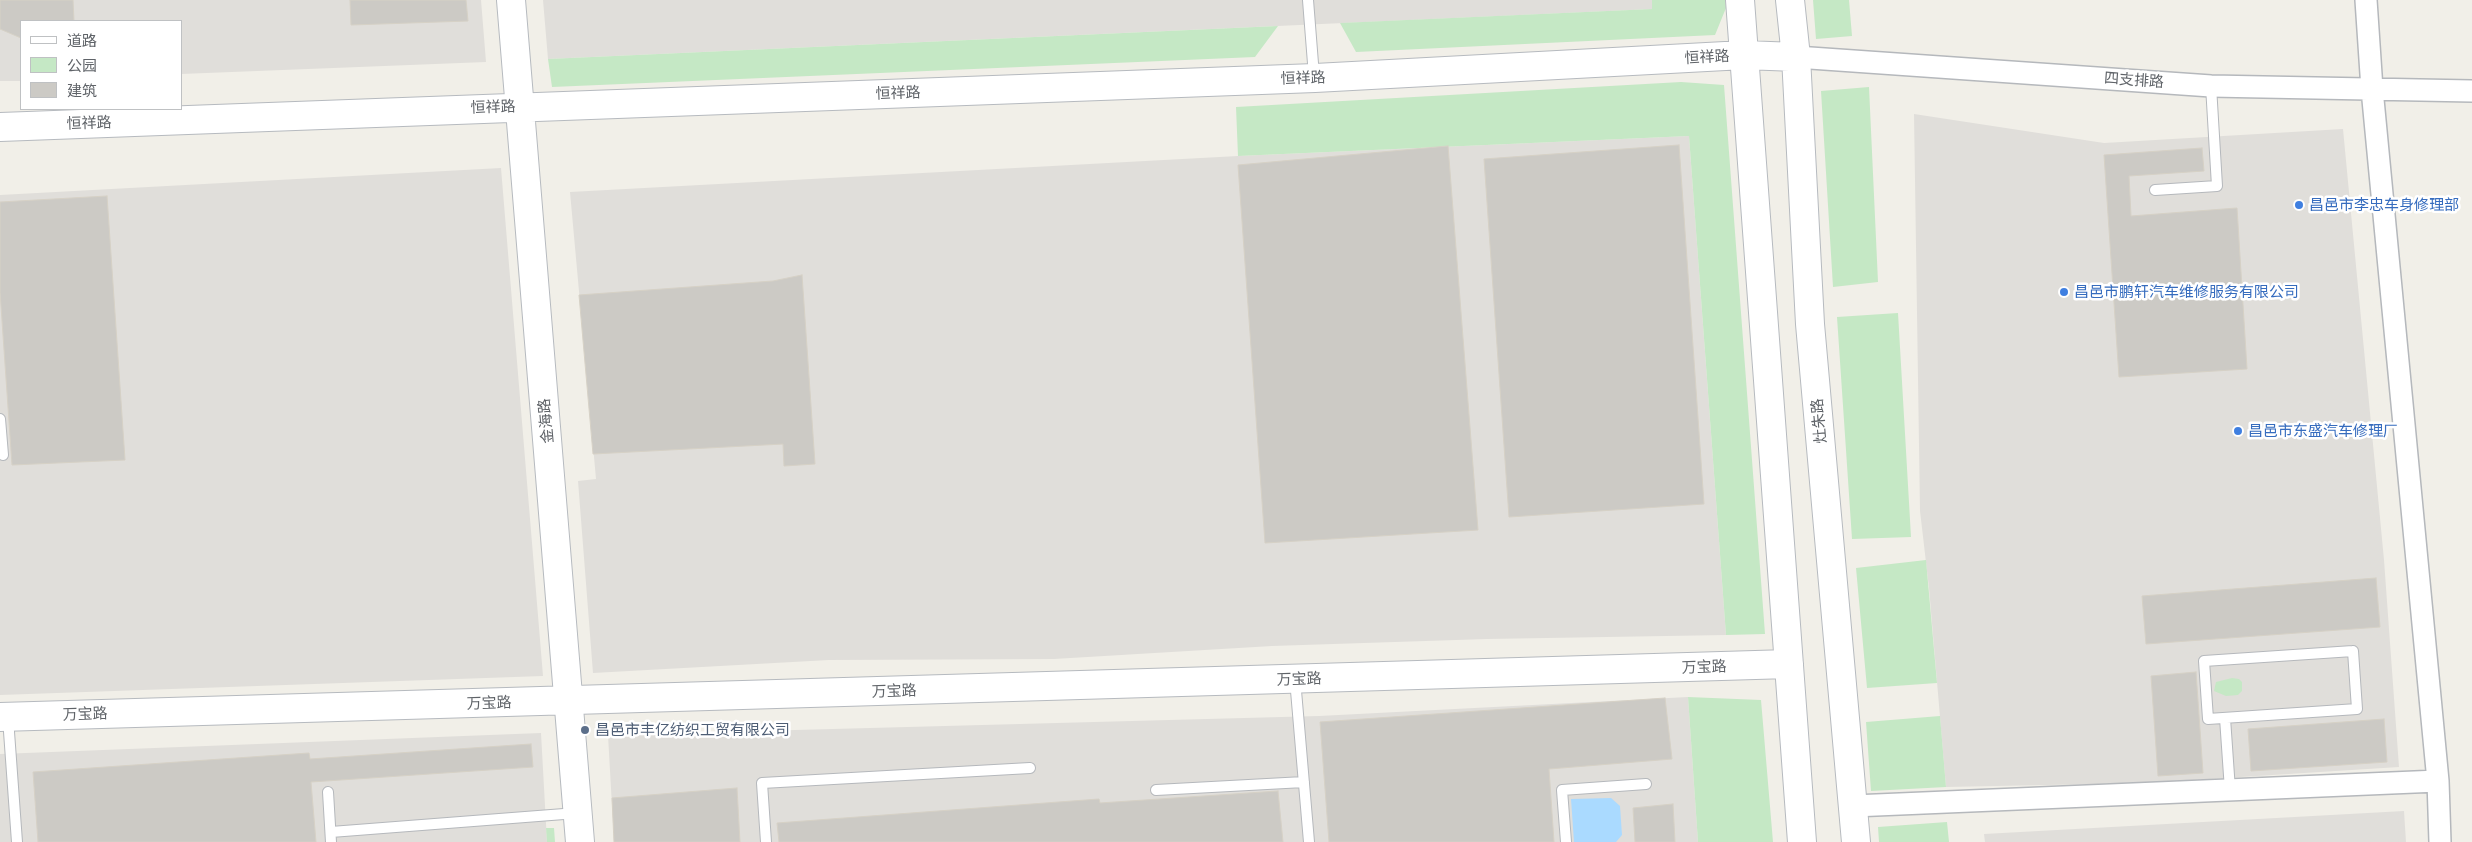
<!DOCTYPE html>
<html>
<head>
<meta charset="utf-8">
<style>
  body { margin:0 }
  #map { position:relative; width:2472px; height:842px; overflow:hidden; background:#f1efe8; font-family:Ubuntu,"Noto Sans SC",sans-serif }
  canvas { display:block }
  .legend { position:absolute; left:20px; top:20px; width:162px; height:90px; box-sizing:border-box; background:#fff; border:1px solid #bfc1c3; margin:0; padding:6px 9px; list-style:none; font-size:15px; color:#5f6368 }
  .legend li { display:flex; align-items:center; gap:10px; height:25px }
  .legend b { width:25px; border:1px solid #bfc1c3 }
</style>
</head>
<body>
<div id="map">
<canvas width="2472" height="842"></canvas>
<ul class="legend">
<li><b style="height:6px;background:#fff"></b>道路</li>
<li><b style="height:14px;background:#c5e8c5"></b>公园</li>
<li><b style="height:14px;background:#cccac5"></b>建筑</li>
</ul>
</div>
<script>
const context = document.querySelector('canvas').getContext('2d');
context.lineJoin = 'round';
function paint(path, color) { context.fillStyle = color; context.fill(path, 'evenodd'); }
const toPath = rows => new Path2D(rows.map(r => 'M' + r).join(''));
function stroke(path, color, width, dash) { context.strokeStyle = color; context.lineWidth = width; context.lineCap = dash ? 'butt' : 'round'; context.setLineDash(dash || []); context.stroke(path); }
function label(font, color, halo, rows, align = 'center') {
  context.font = font + ' Ubuntu,"Noto Sans SC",sans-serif'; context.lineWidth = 5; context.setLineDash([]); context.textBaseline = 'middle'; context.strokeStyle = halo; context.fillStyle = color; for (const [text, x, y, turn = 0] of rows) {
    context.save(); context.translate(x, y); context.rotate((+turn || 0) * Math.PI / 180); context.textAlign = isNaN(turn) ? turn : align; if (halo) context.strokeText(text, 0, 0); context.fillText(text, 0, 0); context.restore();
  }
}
paint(toPath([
  [0,0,481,0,486,62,181,74,181,21,21,21,21,81,0,81],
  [543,0,1652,0,1653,9,548,59],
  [1914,114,2104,143,2343,129,2384,560,2399,767,2146,783,1946,787,1929,588,1920,511],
  [1689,136,1726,635,1487,639,1272,646,1054,659,829,660,593,673,578,481,596,479,570,192,1238,156],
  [501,168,543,676,0,695,0,195],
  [1688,697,1698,842,614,842,608,735,1319,716],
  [541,733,547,842,0,842,0,754],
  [2404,811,2406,842,1985,842,1984,834]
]), '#e0deda');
paint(toPath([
  [1652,0,1725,0,1726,8,1715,35,1356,52,1340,23,1652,9],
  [1813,0,1849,0,1852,36,1816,39],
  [1278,26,1255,57,552,87,548,59],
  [1681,82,1724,85,1765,634,1726,635,1689,136,1238,156,1236,107],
  [1869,87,1878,282,1833,287,1821,91],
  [1898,313,1911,537,1852,539,1837,317],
  [1926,560,1937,683,1867,688,1856,568],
  [2232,678,2239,679,2242,682,2242,691,2238,695,2226,696,2214,691,2216,682],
  [1688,697,1761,700,1773,842,1698,842],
  [1940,716,1946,787,1871,791,1866,722],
  [1947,822,1949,842,1879,842,1878,827],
  [546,828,554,828,555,842,547,842]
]), '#c5e8c5');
paint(toPath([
  [1611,798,1620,806,1622,835,1616,842,1574,842,1571,799]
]), '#aadaff');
const building = toPath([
  [0,0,73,0,74,21,21,21,21,38,0,29,0,0],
  [350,0,466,0,468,21,351,25,350,0],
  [1679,145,1704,504,1509,517,1484,159,1679,145],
  [1448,146,1478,530,1265,543,1238,165,1448,146],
  [2202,148,2204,171,2129,176,2131,216,2237,208,2247,369,2119,377,2104,155,2202,148],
  [107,196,125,460,12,465,0,292,0,202,107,196],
  [802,275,815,464,784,466,783,444,593,454,579,295,773,281,802,275],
  [2376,578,2380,627,2146,644,2142,596,2376,578],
  [2196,672,2203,773,2158,776,2151,676,2196,672],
  [1665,698,1672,759,1549,769,1554,842,1329,842,1320,722,1665,698],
  [2384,719,2387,762,2251,771,2248,729,2384,719],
  [531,744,533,767,311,782,316,842,38,842,33,772,309,753,310,759,531,744],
  [737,788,740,842,614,842,612,798,737,788],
  [1278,791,1283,842,779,842,777,823,1099,799,1100,803,1278,791],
  [1673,804,1675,842,1635,842,1633,808,1673,804]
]);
paint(building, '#cccac5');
stroke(building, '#d6d1c6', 1);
const lane = toPath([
  [1308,0,1314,76],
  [2155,190,2217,186,2211,86],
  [0,419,3,455],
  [2353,651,2357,709,2208,719,2204,661,2353,651],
  [1295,679,1309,842],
  [8,718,17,842],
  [2225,718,2230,790],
  [1156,790,1304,782],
  [328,792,331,842],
  [331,832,577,813],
  [766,842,762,783,1030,768],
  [1566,842,1562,790,1646,784]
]);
const street = toPath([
  [2366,0,2372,89,2438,781,2440,842],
  [1796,57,2211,86,2472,91],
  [1853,806,2438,781]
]);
const secondary = toPath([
  [511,0,580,842],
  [1740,0,1802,842],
  [1790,0,1796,57,1810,324,1856,842],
  [0,127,1315,78,1744,55,1796,57],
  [0,717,1789,664]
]);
stroke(lane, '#b5b8bc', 12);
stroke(street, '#b5b8bc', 24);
stroke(secondary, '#b6babf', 30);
stroke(lane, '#fff', 10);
stroke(street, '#fff', 21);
stroke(secondary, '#fff', 28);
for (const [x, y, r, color] of [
  [2299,205,5,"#3f7fe0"],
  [2064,292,5,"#3f7fe0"],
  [2238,431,5,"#3f7fe0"],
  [585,730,5,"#5c6f8a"]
]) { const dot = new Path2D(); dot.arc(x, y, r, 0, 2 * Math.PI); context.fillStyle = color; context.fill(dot); stroke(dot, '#fff', 2); }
label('15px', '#5f6368', '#fff', [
  ["恒祥路",1707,57,-3],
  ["恒祥路",1303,78,-2],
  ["四支排路",2134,80,4],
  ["恒祥路",898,93,-2],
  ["恒祥路",493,107,-2],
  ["恒祥路",89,123,-2],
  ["金海路",546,421,-95],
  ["灶朱路",1819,421,-95],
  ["万宝路",1704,667,-2],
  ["万宝路",1299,679,-2],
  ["万宝路",894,691,-2],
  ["万宝路",489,703,-2],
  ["万宝路",85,714,-2]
]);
label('15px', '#366cbe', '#fff', [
  ["昌邑市李忠车身修理部",2309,205],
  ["昌邑市鹏轩汽车维修服务有限公司",2074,292],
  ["昌邑市东盛汽车修理厂",2248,431]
], 'left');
label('15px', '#4e5e75', '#fff', [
  ["昌邑市丰亿纺织工贸有限公司",595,730]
], 'left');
</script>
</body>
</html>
